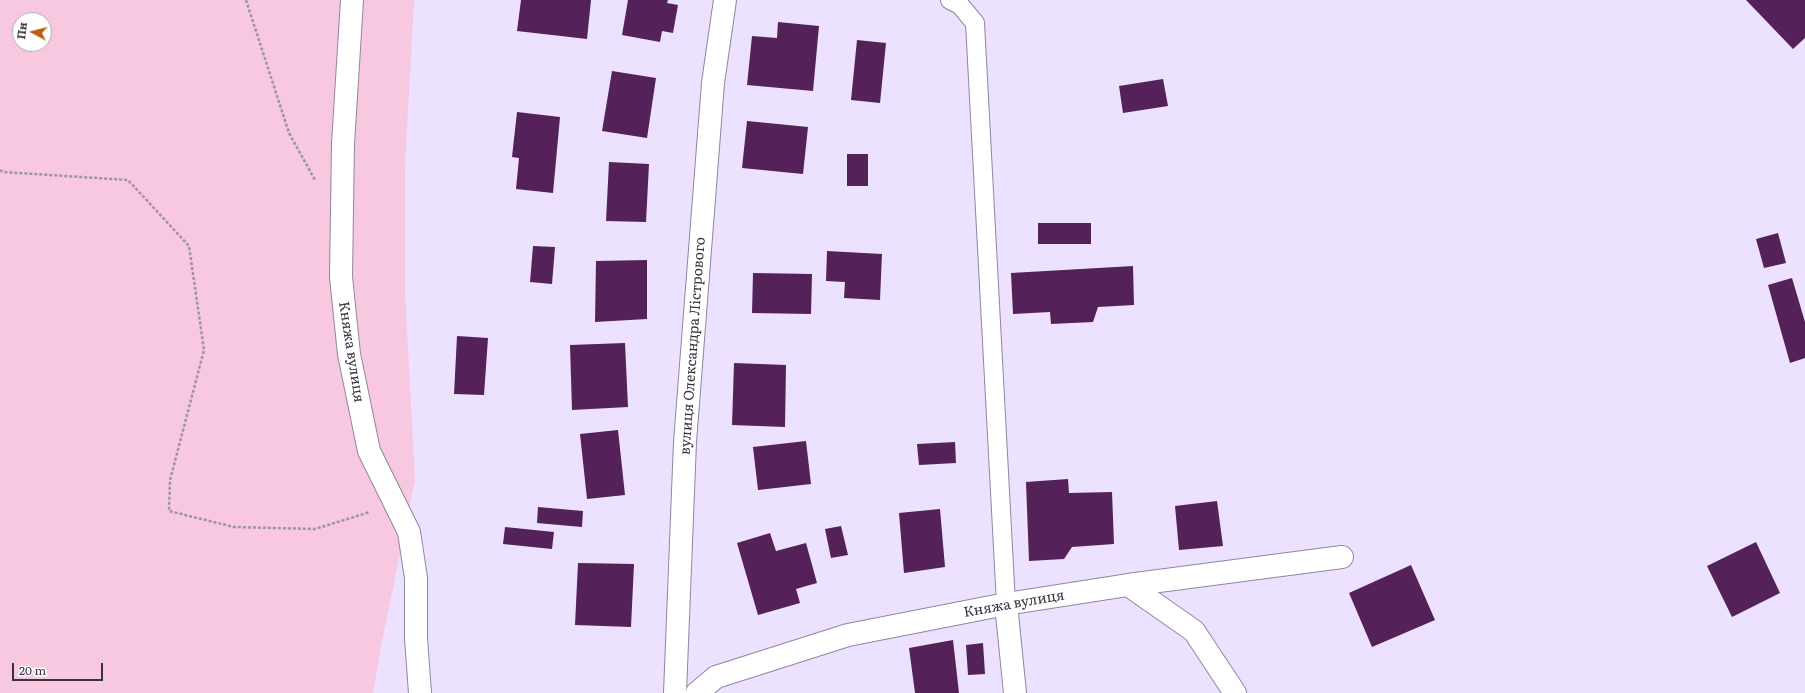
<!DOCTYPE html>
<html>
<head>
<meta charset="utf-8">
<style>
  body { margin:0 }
  #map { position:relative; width:1805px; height:693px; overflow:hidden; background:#ece1fe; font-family:Literata,serif }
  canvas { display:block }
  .north { position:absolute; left:12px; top:12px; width:40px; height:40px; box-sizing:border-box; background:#fff; border:1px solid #afadb2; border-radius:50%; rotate:277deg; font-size:11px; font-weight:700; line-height:16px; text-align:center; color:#37333e }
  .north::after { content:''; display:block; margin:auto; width:14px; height:18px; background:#bc5e12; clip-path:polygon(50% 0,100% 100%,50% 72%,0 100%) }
  .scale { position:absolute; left:12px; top:663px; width:91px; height:18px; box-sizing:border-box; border:2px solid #37333e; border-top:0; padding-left:5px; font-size:12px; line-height:14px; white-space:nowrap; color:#37333e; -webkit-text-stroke:3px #fff; paint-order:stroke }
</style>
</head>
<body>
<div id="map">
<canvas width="1805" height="693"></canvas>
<div class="north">Пн</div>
<div class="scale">20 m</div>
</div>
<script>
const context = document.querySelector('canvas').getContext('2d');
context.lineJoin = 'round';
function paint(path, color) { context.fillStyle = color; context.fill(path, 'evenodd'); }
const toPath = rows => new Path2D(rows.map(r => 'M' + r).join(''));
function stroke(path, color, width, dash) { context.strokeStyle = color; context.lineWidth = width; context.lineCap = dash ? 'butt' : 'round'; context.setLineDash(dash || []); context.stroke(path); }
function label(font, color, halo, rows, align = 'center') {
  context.font = font + ' Literata,serif'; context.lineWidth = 4; context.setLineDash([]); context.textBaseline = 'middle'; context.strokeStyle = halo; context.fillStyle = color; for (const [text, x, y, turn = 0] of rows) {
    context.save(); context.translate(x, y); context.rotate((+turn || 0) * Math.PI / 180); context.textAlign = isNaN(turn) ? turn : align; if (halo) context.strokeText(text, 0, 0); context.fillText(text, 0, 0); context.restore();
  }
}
paint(toPath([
  [0,0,414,0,405,165,405,293,415,479,381,647,373,693,0,693],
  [20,20,44,20,44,44,20,44]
]), '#f8c7e0');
paint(toPath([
  [521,0,591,0,587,39,517,31],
  [628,0,668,0,667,3,678,5,673,33,662,31,660,42,622,35],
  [1746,0,1805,0,1805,38,1793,49],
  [778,22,819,26,813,91,747,85,752,36,777,38],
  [857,40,886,43,880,103,851,100],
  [612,71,656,78,647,138,602,131],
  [1163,79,1168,106,1123,113,1119,86],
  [517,112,560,117,553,193,516,189,519,158,512,157],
  [747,121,808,127,803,174,742,168],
  [847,154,868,154,868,186,847,186],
  [609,162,649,164,646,222,606,221],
  [1038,223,1091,223,1091,244,1038,244],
  [1778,233,1786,263,1764,268,1756,239],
  [533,246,555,247,552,284,530,282],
  [827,251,882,254,880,300,844,298,845,282,826,281],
  [647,260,647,319,595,322,596,261],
  [1133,266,1134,305,1098,307,1093,322,1051,324,1050,312,1013,314,1011,273],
  [753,273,812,274,811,314,752,313],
  [1792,278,1805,322,1805,358,1790,363,1768,285],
  [457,336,488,338,484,395,454,394],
  [625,343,628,407,572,410,570,345],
  [734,363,786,365,785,427,732,425],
  [618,430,625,495,587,499,580,434],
  [806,441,811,484,758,490,753,447],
  [955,442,956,463,919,465,917,444],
  [1068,479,1069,493,1112,492,1114,544,1072,547,1064,559,1029,561,1026,482],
  [1217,501,1223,546,1179,550,1175,506],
  [538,507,583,511,582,527,537,523],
  [940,509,945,567,904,573,899,513],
  [841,526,848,555,831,558,825,529],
  [505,527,554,532,552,549,503,544],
  [770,533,776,551,806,543,817,583,796,589,800,603,758,615,737,543],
  [1756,542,1780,593,1732,617,1707,566],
  [578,563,634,564,631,627,575,625],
  [1411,565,1435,620,1372,647,1349,593],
  [953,640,959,693,915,693,909,648],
  [983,643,985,674,968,675,966,645]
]), '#542159');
const lane = toPath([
  [950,0,960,5,975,23,1006,604]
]);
const street = toPath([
  [352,0,343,144,341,277,349,354,369,451,409,532,416,578,416,638,420,693],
  [1128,585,1194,631,1235,693],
  [1006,604,1015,693],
  [675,693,685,442,713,83,725,0],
  [697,693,716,677,848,635,1006,604,1128,585,1342,557]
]);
stroke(lane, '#9086a1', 20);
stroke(street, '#9086a1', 24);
stroke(toPath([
  [246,0,289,133,315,180],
  [0,170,3,172,128,180,189,246,204,350,170,480,169,511,234,527,315,529,370,512]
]), '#9b93a8', 2.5, [3, 2]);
stroke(lane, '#fff', 18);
stroke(street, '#fff', 22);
label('14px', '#37333e', '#fff', [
  ["вулиця Олександра Лістрового",693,346,-86],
  ["Княжа вулиця",351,352,81],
  ["Княжа вулиця",1014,604,-10]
]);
</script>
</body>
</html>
